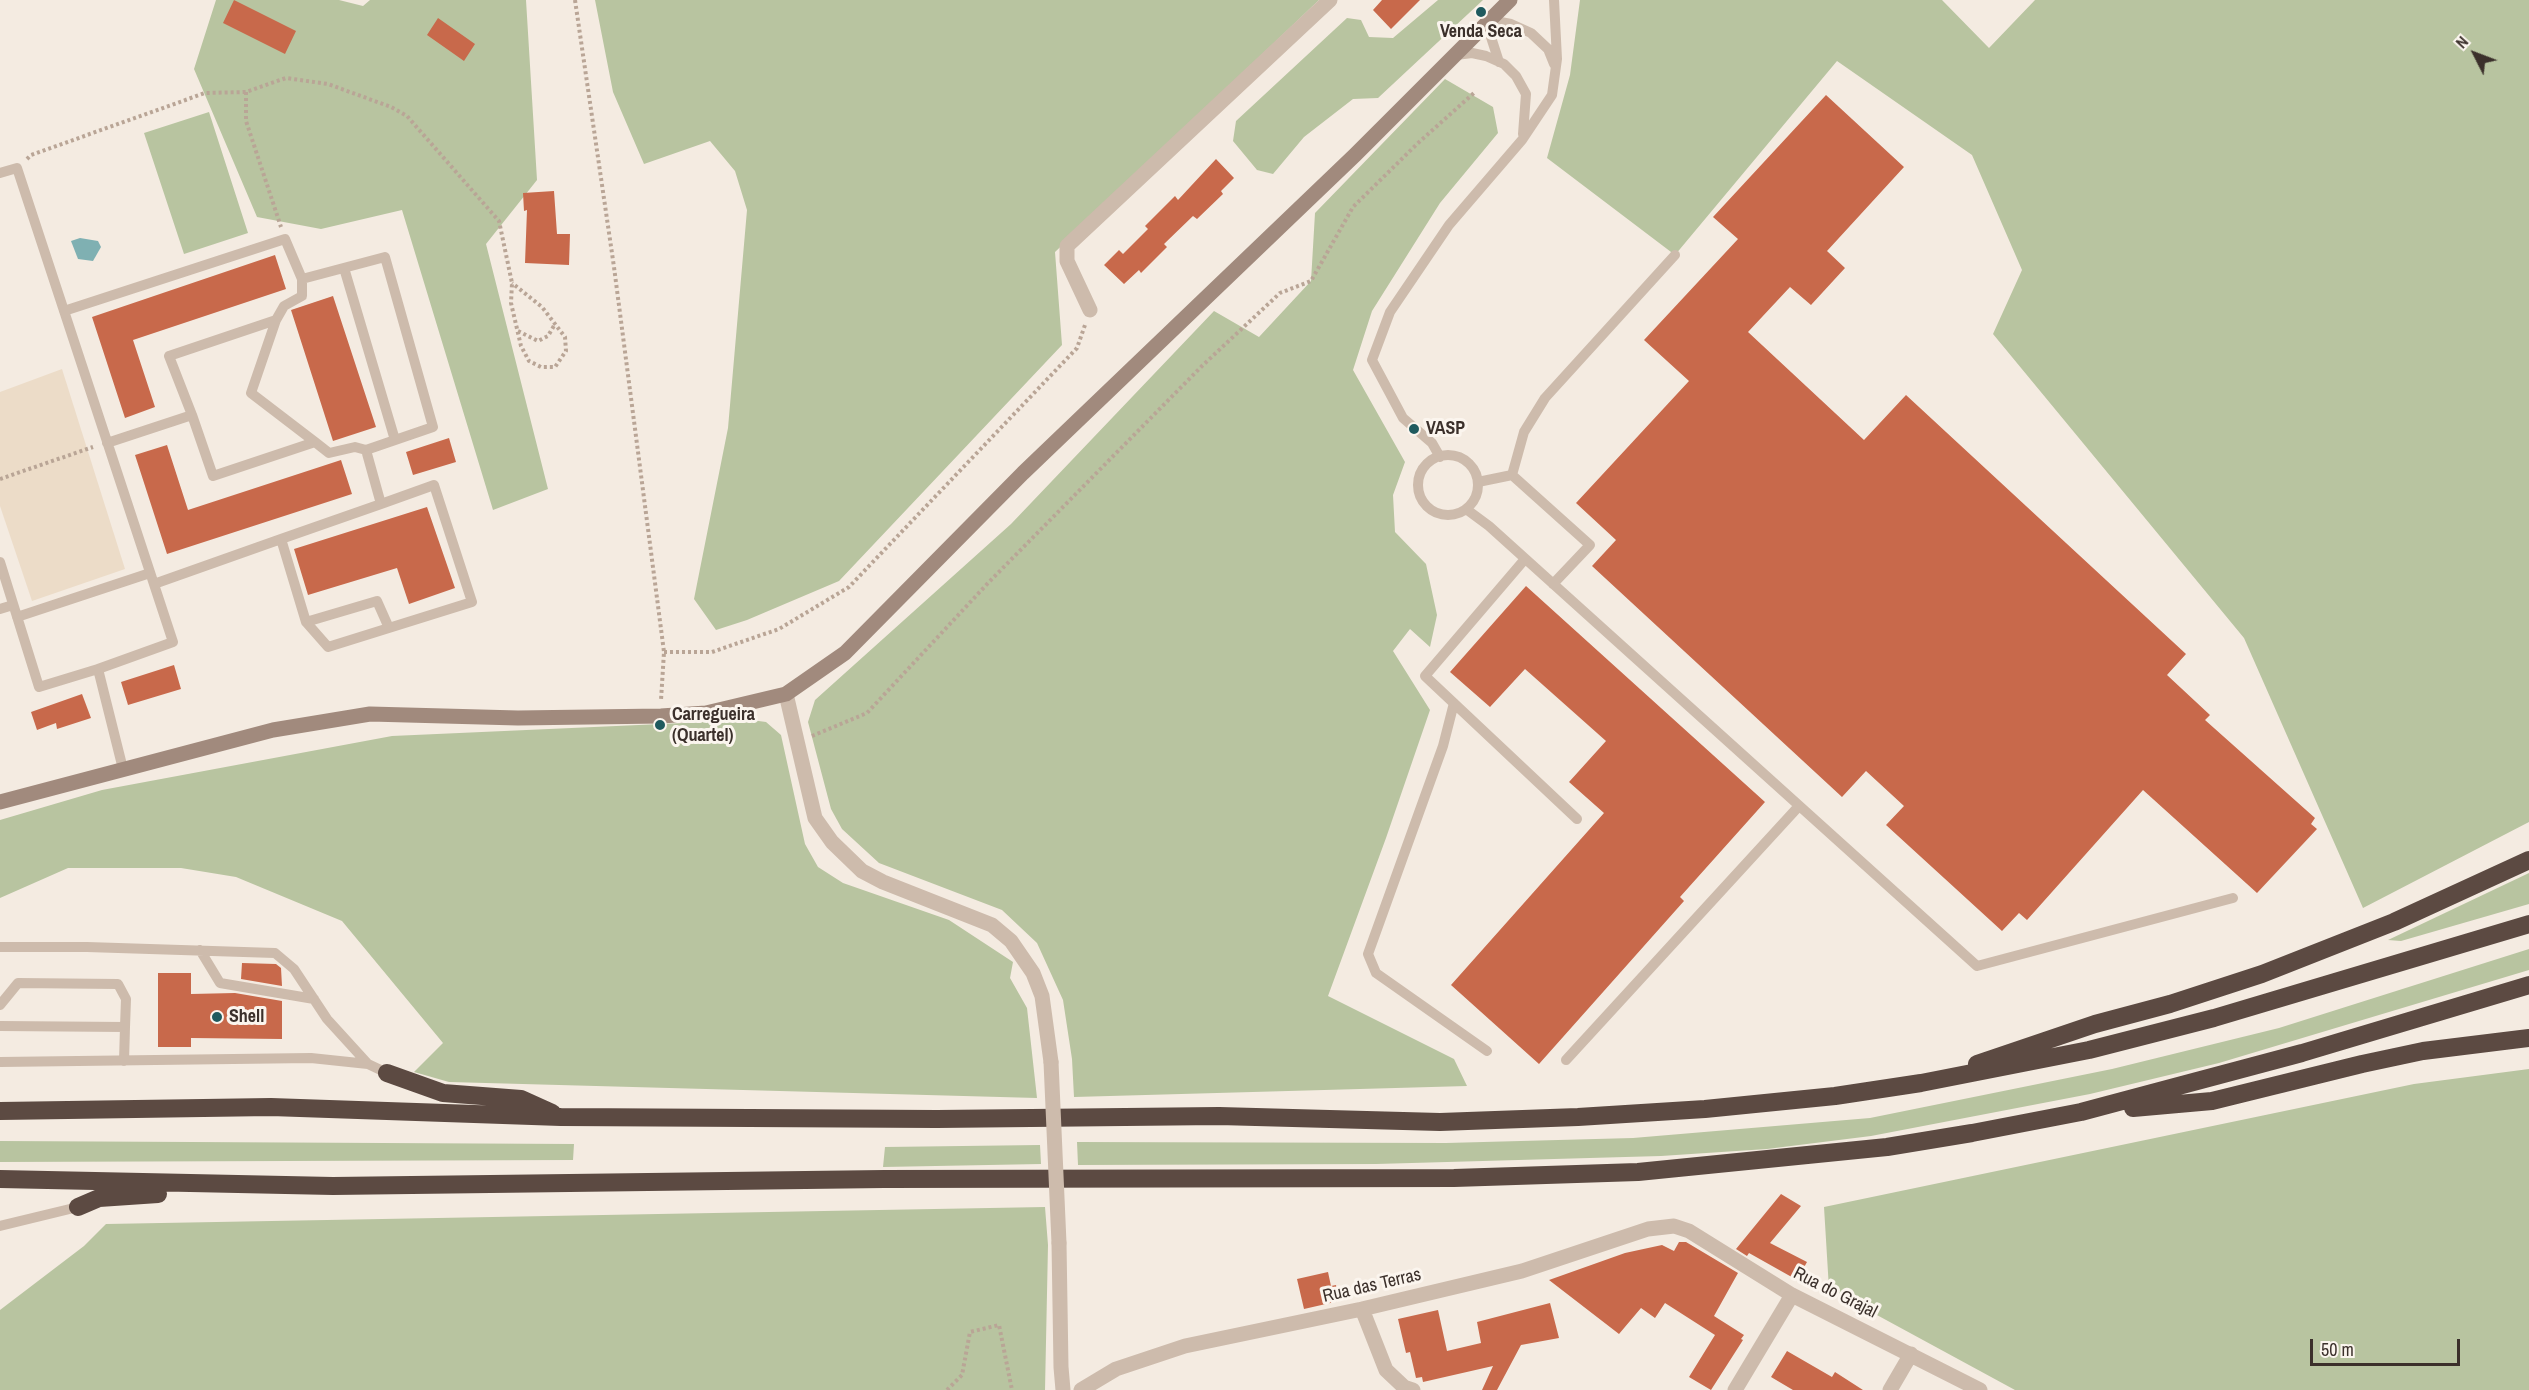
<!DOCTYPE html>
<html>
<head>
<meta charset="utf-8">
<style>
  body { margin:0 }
  #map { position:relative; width:2529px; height:1390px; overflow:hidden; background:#f4ebe1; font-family:"Archivo Narrow",sans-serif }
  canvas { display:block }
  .north { position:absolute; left:2445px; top:24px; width:60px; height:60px; -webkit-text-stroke:4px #fbf5ee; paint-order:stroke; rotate:312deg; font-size:16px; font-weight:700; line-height:24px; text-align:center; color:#3b302b }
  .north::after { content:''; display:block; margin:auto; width:21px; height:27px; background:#3b302b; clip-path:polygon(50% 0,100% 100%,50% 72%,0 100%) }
  .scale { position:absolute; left:2310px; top:1339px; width:150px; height:27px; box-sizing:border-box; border:3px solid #3b302b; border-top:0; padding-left:8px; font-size:18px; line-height:21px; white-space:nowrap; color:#3b302b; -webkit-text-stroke:4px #fbf5ee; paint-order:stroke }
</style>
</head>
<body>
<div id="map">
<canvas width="2529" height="1390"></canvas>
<div class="north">N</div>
<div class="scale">50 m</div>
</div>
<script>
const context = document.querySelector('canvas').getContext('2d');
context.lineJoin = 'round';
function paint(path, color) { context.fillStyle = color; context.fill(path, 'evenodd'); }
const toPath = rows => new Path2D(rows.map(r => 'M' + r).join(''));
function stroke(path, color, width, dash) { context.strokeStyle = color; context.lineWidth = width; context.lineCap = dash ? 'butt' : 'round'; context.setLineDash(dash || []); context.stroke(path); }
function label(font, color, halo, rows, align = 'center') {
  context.font = font + ' "Archivo Narrow",sans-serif'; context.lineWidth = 6; context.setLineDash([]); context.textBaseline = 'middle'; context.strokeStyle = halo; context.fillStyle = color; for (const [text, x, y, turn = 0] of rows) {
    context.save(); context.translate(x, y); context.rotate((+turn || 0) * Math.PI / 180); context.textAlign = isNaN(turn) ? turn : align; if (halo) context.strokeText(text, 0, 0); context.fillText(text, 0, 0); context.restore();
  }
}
paint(toPath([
  [216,0,339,0,363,6,370,0,526,0,537,180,486,244,548,489,493,510,402,210,321,229,257,217,194,69],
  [595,0,1319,0,1055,252,1062,345,839,581,747,620,716,630,694,599,728,428,747,210,735,171,710,141,644,164,613,92],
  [1438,0,1483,0,1378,98,1353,99,1304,137,1273,174,1257,170,1233,141,1236,121,1347,18,1361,20,1369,37,1393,38],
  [1580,0,1942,0,1989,48,2035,0,2529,0,2529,822,2363,908,2244,638,1993,334,2022,270,1972,155,1837,61,1675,255,1547,158,1570,75],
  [1445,79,1493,107,1498,133,1440,203,1372,311,1353,370,1405,462,1393,495,1395,532,1426,564,1437,615,1430,647,1410,629,1393,651,1430,710,1386,838,1328,996,1454,1059,1467,1086,1074,1097,1072,1059,1063,1000,1037,943,1002,910,879,863,842,829,831,809,808,722,815,700,1011,524,1214,311,1259,337,1311,281,1315,213],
  [209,112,248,233,184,254,144,133],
  [751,720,766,722,781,735,805,844,818,867,843,883,949,920,1013,962,1010,978,1027,1008,1037,1098,449,1082,414,1072,443,1043,342,921,236,877,181,868,68,868,0,898,0,820,102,790,392,736],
  [2529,873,2529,904,2401,941,2388,940],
  [2529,949,2529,970,2219,1063,2090,1094,1871,1136,1767,1149,1661,1156,1376,1164,1078,1165,1077,1142,1446,1143,1633,1138,1870,1118,2112,1069,2279,1028],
  [2529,1069,2529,1390,2015,1390,1829,1289,1824,1207,2414,1084],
  [0,1141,574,1144,573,1160,0,1162],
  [1040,1145,1041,1164,883,1167,885,1147],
  [1045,1207,1048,1245,1045,1390,0,1390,0,1310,84,1246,106,1224]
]), '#b8c4a0');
paint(toPath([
  [62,369,125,569,32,601,0,506,0,392]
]), '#ecdcc8');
paint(toPath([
  [80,238,98,241,101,247,93,261,78,259,71,241]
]), '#7fb0b2');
paint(toPath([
  [234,0,296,31,285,54,223,23],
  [1382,0,1420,0,1391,29,1373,10],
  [438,18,475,44,464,61,427,35],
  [1826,95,1904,167,1827,251,1845,268,1811,305,1790,287,1748,332,1864,440,1906,395,2186,654,2167,675,2210,715,2205,720,2315,818,2311,824,2317,829,2257,893,2143,790,2027,920,2019,913,2002,931,1886,825,1904,806,1866,771,1842,797,1592,566,1616,540,1576,503,1689,381,1644,340,1738,239,1713,217],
  [1216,159,1234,178,1221,191,1223,194,1197,219,1193,216,1164,244,1167,247,1141,273,1139,270,1124,284,1104,265,1119,250,1123,254,1148,229,1145,226,1175,196,1178,200],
  [554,191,557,234,570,234,569,265,525,263,527,210,524,211,523,193],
  [275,255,286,289,133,340,155,407,125,418,92,317],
  [333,296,376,427,333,441,291,310],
  [449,438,456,462,413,475,406,452],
  [167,445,188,510,341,460,352,494,167,554,135,455],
  [427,507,455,588,409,604,397,568,308,595,294,549],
  [1526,586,1765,802,1680,897,1684,901,1539,1064,1451,985,1604,813,1569,782,1606,741,1525,669,1490,707,1450,672],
  [174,665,181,689,128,705,121,682],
  [82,694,91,718,57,729,56,723,37,730,31,712],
  [242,963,276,964,281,968,282,986,241,979],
  [158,973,191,973,191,994,235,993,282,1001,282,1039,191,1038,191,1047,158,1047],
  [1781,1194,1801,1206,1770,1243,1807,1262,1797,1280,1749,1253,1747,1256,1736,1249],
  [1679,1242,1686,1242,1738,1273,1714,1316,1744,1335,1741,1339,1743,1340,1711,1390,1689,1377,1715,1335,1665,1303,1655,1318,1641,1308,1619,1334,1549,1280,1625,1253,1662,1245,1674,1251],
  [1328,1272,1331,1286,1336,1285,1339,1301,1304,1309,1297,1279],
  [1550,1303,1559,1338,1521,1345,1497,1390,1482,1390,1493,1366,1423,1382,1422,1377,1416,1378,1410,1352,1406,1353,1398,1319,1438,1310,1447,1351,1481,1343,1477,1322],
  [1787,1351,1832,1377,1835,1372,1863,1390,1793,1390,1771,1377]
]), '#c8694b');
stroke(toPath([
  [575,0,614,267,664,652,661,700],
  [246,92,246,121,281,227],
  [27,159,31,155,205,93,246,92,286,78,328,84,391,107,407,116,499,221,512,283,511,303,521,346,529,361,541,367,555,367,566,351,565,337,542,307,512,283],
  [518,331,538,341,548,336,555,324],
  [0,479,93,447],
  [664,652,712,652,779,629,849,587,1077,348,1085,325],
  [812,736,867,713,989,582,1202,366,1280,293,1311,281,1353,207,1417,144,1474,93],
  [947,1390,962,1375,970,1332,999,1325,1012,1390]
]), '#b9a596', 4, [3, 3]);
stroke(toPath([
  [1456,55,1472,53,1486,56,1504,64,1516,76,1526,94,1523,134],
  [1499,62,1490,34,1490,20,1511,24,1531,33,1548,49,1554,64],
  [0,173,17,168,173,642,98,669],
  [344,268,395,440],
  [64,311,285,239,302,279,385,257,433,427,366,450,381,504],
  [276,320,284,306,302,296,302,279],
  [315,442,329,453,355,447,366,450],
  [107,443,192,415,169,356,276,320,251,393,315,442,213,476,192,415],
  '1418 485a30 30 0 1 1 60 0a30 30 0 1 1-60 0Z',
  [1440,457,1432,443,1403,418,1372,360,1390,312,1449,225,1522,140,1552,95,1557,59,1554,0],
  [1512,475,1590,545,1553,584],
  [1478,482,1512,475,1524,432,1545,398,1675,255],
  [1466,509,1489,526,1977,966,2233,898],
  [1525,559,1425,676,1577,819],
  [0,562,39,687,98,669,123,769],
  [154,584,281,539,381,504,434,485,472,602,328,647,306,622,281,539],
  [0,609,13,605],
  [17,617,150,573],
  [306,622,377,601,389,628],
  [1454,703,1443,746,1368,954,1376,973,1487,1051],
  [0,947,87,947,275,953,294,969,327,1019,368,1064,387,1073],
  [200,950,220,983,314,999],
  [0,1005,18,983,118,984,126,999,125,1027],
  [0,1026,125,1027,124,1061],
  [1566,1060,1799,806],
  [0,1062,311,1058,368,1064],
  [0,1226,78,1207]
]), '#cdbbac', 10);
stroke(toPath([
  [1090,310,1067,261,1067,246,1330,0],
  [1362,1309,1386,1370,1404,1387,1413,1390],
  [1081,1390,1116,1369,1185,1346,1362,1309,1522,1271,1648,1229,1674,1226,1689,1231,1792,1295,1980,1390],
  [1735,1390,1792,1295],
  [1890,1390,1911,1354]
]), '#cdbbac', 15);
stroke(toPath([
  [786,694,815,818,832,842,862,871,883,882,992,925,1011,941,1033,973,1042,996,1051,1062],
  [1059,1243,1061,1367,1063,1390]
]), '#cdbbac', 15);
stroke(toPath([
  [0,802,273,730,370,714,518,718,661,716,706,713,786,694,845,653,1023,473,1355,155,1510,0]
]), '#a18a7d', 15);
stroke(toPath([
  [1977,1064,2095,1024,2170,1004,2262,974,2394,922,2529,860],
  [387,1073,443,1093,521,1099,552,1113],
  [2133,1108,2212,1101,2362,1064,2423,1051,2529,1038],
  [0,1111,271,1107,561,1117,937,1119,1219,1116,1440,1122,1578,1117,1705,1109,1835,1096,1921,1083,2089,1050,2214,1018,2529,924],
  [0,1179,333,1186,884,1179,1454,1178,1638,1172,1887,1147,1972,1133,2081,1112,2302,1053,2529,985],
  [78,1207,99,1198,158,1194]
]), '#5c4a42', 18);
stroke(toPath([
  [1051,1062,1059,1243]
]), '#cdbbac', 15);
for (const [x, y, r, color] of [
  [1481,12,6,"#1f5a5e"],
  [1414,429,6,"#1f5a5e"],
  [660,725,6,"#1f5a5e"],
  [217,1017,6,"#1f5a5e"]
]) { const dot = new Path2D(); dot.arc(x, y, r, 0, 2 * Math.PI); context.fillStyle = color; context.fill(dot); stroke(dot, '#fbf5ee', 2); }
label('bold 18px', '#3b302b', '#fbf5ee', [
  ["Venda Seca",1481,32,"center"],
  ["VASP",1426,429],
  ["Carregueira",672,715],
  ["(Quartel)",672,736],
  ["Shell",229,1017]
], 'left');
label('18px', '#3b302b', '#fbf5ee', [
  ["Rua das Terras",1372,1286,-13],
  ["Rua do Grajal",1835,1293,27]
]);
</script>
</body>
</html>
